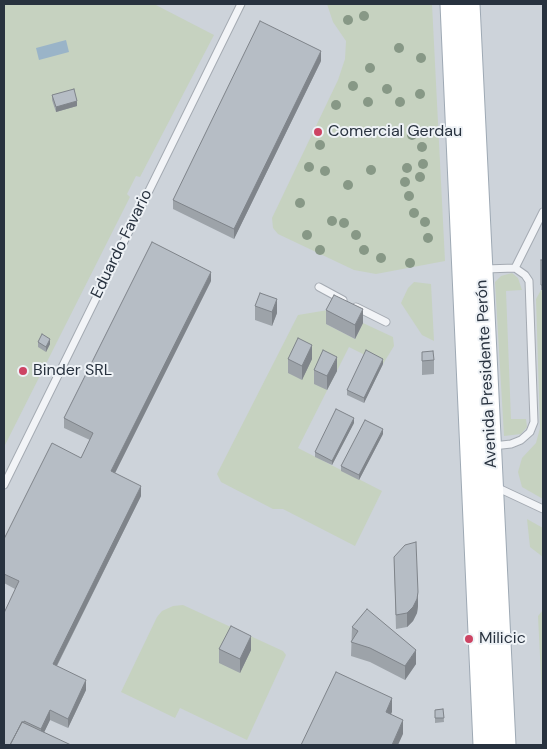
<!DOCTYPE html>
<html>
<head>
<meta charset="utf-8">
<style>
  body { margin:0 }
  #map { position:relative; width:547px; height:749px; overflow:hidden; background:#dfe3e8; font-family:"DM Sans",sans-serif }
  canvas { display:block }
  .frame { position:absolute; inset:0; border:5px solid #28323f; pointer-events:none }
</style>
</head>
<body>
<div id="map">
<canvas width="547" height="749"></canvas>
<div class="frame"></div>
</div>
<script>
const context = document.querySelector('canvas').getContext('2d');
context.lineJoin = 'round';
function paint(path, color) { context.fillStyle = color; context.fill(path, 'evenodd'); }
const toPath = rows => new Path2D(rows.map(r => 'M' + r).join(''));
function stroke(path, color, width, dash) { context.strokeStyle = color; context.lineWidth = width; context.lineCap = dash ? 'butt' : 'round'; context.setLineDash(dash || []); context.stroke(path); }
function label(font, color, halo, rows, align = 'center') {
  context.font = font + ' "DM Sans",sans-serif'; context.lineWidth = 4; context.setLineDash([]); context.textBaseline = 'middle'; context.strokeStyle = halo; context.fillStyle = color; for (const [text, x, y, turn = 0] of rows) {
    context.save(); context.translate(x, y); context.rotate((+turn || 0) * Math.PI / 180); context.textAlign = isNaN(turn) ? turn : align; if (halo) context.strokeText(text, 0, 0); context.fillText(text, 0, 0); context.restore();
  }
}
paint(toPath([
  [4,4,543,4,543,745,4,745]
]), '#cdd3da');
paint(toPath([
  [4,4,154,4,214,35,140,177,136,176,127,194,130,197,4,447],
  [327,4,432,4,445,261,376,274,354,270,278,234,273,228,272,218,338,80,345,59,346,41,333,22],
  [543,260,543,499,522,487,518,472,522,458,536,443,540,428,536,299,541,290,541,265],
  [512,273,518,278,522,290,506,291,511,419,526,419,527,427,521,434,504,436,495,282,501,276],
  [414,282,431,284,434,341,422,335,401,303,408,288],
  [334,309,326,324,355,339,363,323,393,337,394,346,383,364,349,347,298,448,382,491,355,546,283,509,273,509,221,482,217,474,298,315],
  [527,519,543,528,543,557,530,547],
  [183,605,283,651,286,655,247,740,180,708,175,718,121,692,157,617,162,611,173,606],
  [543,610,543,717,538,616]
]), '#c6d2c0');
paint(toPath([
  [66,40,69,52,39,60,36,48]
]), '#9ab4c8');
const lane = toPath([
  [515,268,543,212],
  [485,269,515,268,525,275,529,281,534,422,530,432,521,440,511,444,493,446],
  [319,287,343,300],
  [356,307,386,322],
  [4,485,241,4],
  [496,487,543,509]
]);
const primary = toPath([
  [451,4,484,745],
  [469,4,505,745]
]);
stroke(lane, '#a4aab2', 9);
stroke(primary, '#9ea9b4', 23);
stroke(lane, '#f2f4f7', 7);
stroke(primary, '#fff', 21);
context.fillStyle = '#879886';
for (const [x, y] of [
  [364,16],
  [348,20],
  [399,48],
  [421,58],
  [370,68],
  [353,86],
  [387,89],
  [420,94],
  [368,102],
  [400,102],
  [336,105],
  [412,135],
  [320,145],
  [422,147],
  [423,164],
  [309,167],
  [407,168],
  [371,170],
  [325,171],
  [420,177],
  [405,182],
  [348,185],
  [409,196],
  [300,203],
  [414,213],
  [332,221],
  [425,222],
  [344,223],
  [307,235],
  [356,235],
  [428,238],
  [320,250],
  [364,250],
  [381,258],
  [410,263]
]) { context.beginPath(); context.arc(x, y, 5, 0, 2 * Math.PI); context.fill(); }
paint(toPath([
  [321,61,234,239,173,209,173,200],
  [52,95,77,106,56,112,52,100],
  [541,260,543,260,543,290,541,290],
  [211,281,115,473,141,496,57,666,86,690,68,728,50,720,44,732,4,745,15,589,4,583,4,539,81,458,90,440,64,428,64,418],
  [255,306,277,313,272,326,255,320],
  [326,310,363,323,355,339,326,324],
  [38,342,50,344,46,352,38,347],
  [422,352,434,360,434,374,422,375],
  [288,359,312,359,302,380,288,373],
  [383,364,364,403,347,395,347,390],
  [314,370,337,371,327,390,314,384],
  [354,423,332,465,315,457,315,452],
  [383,434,359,480,341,471,341,466],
  [394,557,418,606,417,613,413,621,407,627,396,629],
  [352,627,416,664,405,680,370,662,351,656],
  [219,649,251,650,240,673,219,663],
  [443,709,444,722,435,723,435,710]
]), '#9da3a9');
paint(toPath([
  [321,51,321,61,234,239,234,229],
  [77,101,77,106,56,112,56,107],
  [211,272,211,281,111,481,111,471],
  [277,299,277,313,272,326,272,312],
  [363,309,363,323,355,339,355,325],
  [50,339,50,344,46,352,46,347],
  [312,345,312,359,302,380,302,366],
  [337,357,337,371,327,390,327,376],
  [383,359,383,364,364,403,364,398],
  [354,418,354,423,332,465,332,461],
  [383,429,383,434,359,480,359,475],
  [141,486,141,496,53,673,53,664],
  [418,592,418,606,417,613,413,621,407,627,407,613],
  [251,636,251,650,240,673,240,659],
  [416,650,416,664,405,680,405,666],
  [86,680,86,690,68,728,68,719],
  [392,698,392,712,386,726,386,712],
  [50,710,50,720,41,739,41,729],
  [403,720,403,734,398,745,392,745]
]), '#7f848a');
const building = toPath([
  [260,21,321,51,234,229,173,200,260,21],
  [74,89,77,101,56,107,52,95,74,89],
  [152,242,211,272,111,471,141,486,53,664,86,680,68,719,50,710,41,729,24,721,24,722,22,722,10,745,4,745,4,613,19,581,4,574,4,539,52,443,81,458,93,433,64,418,152,242],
  [541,260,543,260,543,285,541,285,541,260],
  [260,293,277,299,272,312,255,306,260,293],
  [334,295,363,309,355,325,326,310,334,295],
  [42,334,50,339,46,347,38,342,42,334],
  [298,338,312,345,302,366,288,359,298,338],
  [323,350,337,357,327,376,314,370,323,350],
  [366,350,383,359,364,398,347,390,366,350],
  [433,351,434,360,422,361,422,352,433,351],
  [336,409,354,418,332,461,315,452,336,409],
  [365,420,383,429,359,475,341,466,365,420],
  [416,542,418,592,417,599,413,607,407,613,396,615,394,557,405,545,416,542],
  [367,609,416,650,405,666,370,648,351,642,358,631,352,627,367,609],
  [231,626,251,636,240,659,219,649,231,626],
  [336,672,392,698,386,712,403,720,392,745,301,745,336,672],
  [443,709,444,718,435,718,435,710,443,709],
  [22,722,71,745,10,745,22,722]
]);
paint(building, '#b6bdc5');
stroke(building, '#7f848a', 1);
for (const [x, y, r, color] of [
  [318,132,5,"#cd4463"],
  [23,371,5,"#cd4463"],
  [469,639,5,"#cd4463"]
]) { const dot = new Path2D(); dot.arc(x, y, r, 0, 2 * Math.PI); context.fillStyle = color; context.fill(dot); stroke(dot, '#eef2f6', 2); }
label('16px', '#28323f', '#eef2f6', [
  ["Comercial Gerdau",328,132],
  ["Binder SRL",33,371],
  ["Milicic",479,639]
], 'left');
label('16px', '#28323f', '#eef2f6', [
  ["Eduardo Favario",122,244,-64],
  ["Avenida Presidente Perón",487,374,-93]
]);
</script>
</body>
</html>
